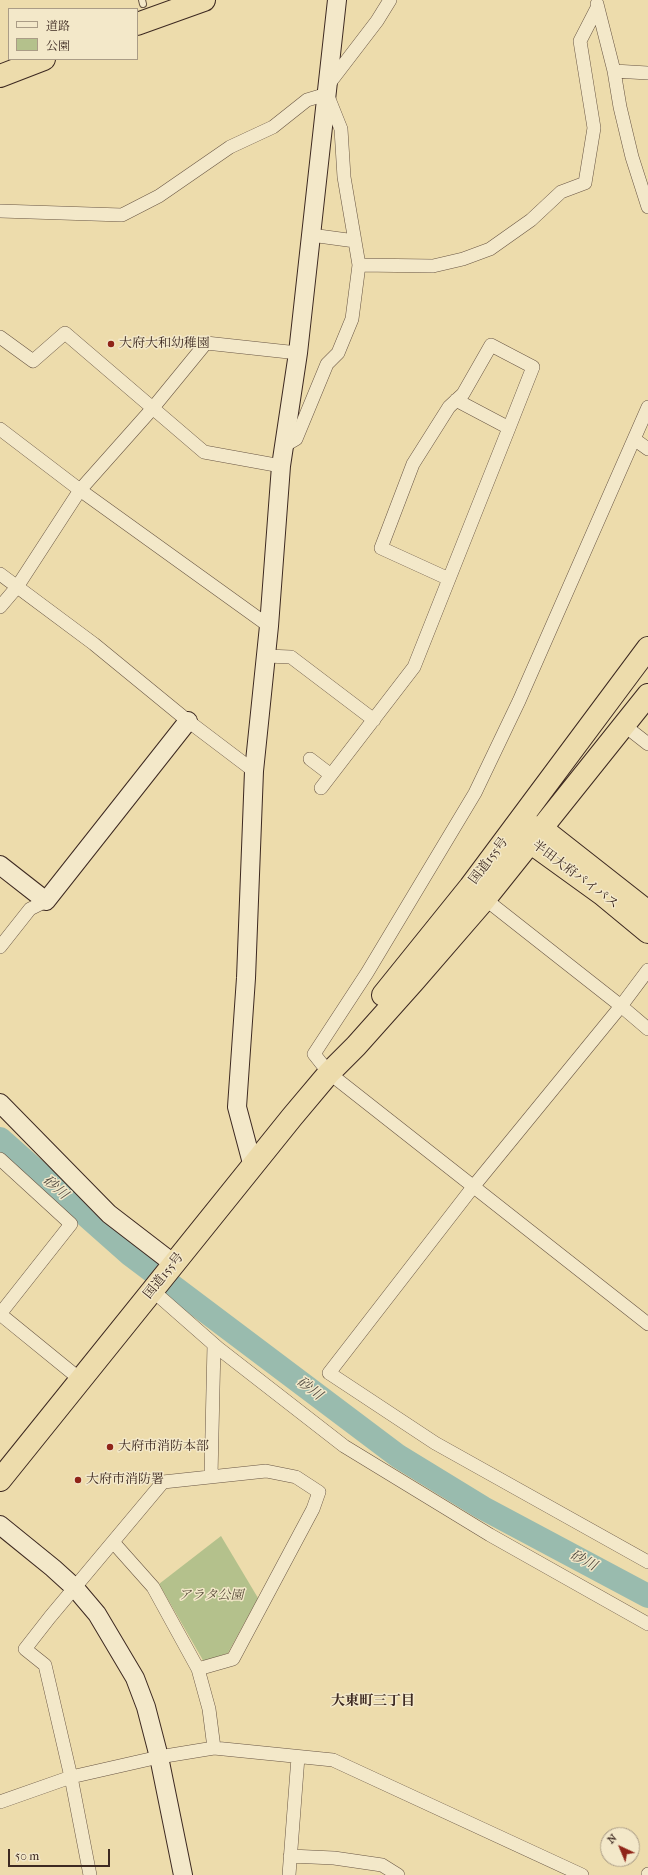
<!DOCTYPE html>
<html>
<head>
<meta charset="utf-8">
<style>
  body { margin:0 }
  #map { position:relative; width:648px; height:1875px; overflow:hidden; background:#eddcac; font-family:"IM FELL French Canon","Noto Serif JP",serif }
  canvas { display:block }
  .legend { position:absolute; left:8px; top:8px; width:130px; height:52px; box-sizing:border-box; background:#f3e8c9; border:1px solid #aa9c86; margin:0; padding:5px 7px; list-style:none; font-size:12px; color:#3d2921 }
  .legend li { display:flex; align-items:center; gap:8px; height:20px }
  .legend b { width:20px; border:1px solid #aa9c86 }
  .north { position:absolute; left:600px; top:1827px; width:40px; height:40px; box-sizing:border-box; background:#f3e8c9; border:1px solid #aa9c86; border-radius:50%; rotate:316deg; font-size:11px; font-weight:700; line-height:16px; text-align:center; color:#3d2921 }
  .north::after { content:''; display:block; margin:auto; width:14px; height:18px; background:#8f2418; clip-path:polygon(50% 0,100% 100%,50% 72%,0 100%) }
  .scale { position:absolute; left:8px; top:1849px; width:102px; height:18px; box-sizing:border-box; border:2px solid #3d2921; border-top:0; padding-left:5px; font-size:12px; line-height:14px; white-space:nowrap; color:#3d2921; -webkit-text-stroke:3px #f3e8c9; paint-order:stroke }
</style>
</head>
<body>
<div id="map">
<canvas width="648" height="1875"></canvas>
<ul class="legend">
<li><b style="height:5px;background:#f3e8c9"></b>道路</li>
<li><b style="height:11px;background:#b4c18c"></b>公園</li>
</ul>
<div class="north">N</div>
<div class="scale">50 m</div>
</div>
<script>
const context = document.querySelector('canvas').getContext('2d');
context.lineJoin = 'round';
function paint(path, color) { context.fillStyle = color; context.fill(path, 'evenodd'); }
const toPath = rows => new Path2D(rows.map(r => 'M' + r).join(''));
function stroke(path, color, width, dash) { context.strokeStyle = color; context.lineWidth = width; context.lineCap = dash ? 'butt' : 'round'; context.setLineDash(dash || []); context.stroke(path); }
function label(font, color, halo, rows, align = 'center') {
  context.font = font + ' "IM FELL French Canon","Noto Serif JP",serif'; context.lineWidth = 3; context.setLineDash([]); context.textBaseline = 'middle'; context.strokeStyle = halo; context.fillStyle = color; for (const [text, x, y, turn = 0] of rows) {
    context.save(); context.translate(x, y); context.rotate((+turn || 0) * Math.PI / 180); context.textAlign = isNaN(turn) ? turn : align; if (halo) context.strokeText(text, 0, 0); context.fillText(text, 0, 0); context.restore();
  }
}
paint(toPath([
  [221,1536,258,1598,228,1653,204,1662,159,1584]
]), '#b4c18c');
stroke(toPath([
  [0,1139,131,1255,398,1456,483,1508,648,1596]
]), '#99bbae', 24);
const lane = toPath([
  [142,0,143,4]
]);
const street = toPath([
  [597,4,614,71,620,107,632,157,648,207],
  [614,71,648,73],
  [328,85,377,21,390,0],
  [0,211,122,215,159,196,230,147,273,127,307,100,327,94,341,129,344,177,359,265,352,319,338,353,327,364,296,439,284,446],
  [311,235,355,241],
  [359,265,433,266,463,259,490,249,531,220,561,192,585,183,594,128,580,41,597,8],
  [0,337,33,361,65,333,204,452,281,466],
  [456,400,509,428],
  [648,407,519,701,475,793,367,973,314,1054,329,1073,648,1324],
  [0,429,80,490,269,626],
  [634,439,648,449],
  [0,574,94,644,188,721,254,771],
  [0,607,17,587,80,490,152,409,206,343,298,353],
  [266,656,291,657,374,720],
  [625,726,648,744],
  [310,759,331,775],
  [321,788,414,667,509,428,533,367,491,345,463,394,449,407,413,464,381,548,449,579],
  [485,899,621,1006,473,1187,329,1373,435,1443,648,1562],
  [0,947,30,909,46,901],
  [648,970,621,1006,648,1029],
  [0,1159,71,1224,0,1314],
  [152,1290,218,1348,344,1446,490,1535,648,1624],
  [0,1314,81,1380],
  [211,1476,214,1345],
  [113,1542,153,1587,198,1669,209,1709,214,1748,333,1760,582,1875],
  [0,1802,71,1777,159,1757,214,1748],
  [290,1856,334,1858,382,1865,398,1875],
  [90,1875,71,1777,45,1665,25,1649,50,1617,163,1482,266,1471,296,1477,319,1492,313,1509,233,1659,198,1669],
  [289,1875,298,1757],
  [648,1875,648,1874]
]);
const secondary = toPath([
  [0,865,46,901,188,721],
  [0,1103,109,1214,174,1264],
  [253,1167,237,1107,246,978,254,771,269,626,281,466,298,353,337,0],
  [0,1525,53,1568,75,1588,97,1614,135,1678,146,1707,159,1757,183,1875]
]);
const highway = toPath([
  [137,24,204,0],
  [0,76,44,59],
  [527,826,541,828,648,912],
  [522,830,530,842,602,894,648,932],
  [383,995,470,887,648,648],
  [0,1480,292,1117,329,1073,356,1046,414,981,485,899,648,695]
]);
stroke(lane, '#695644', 8);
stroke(street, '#695644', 14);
stroke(secondary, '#3d2921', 20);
stroke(highway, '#3d2921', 24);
stroke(lane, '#f3e8c9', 6);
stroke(street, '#f3e8c9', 13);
stroke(secondary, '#f3e8c9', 18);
stroke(highway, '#eddcac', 22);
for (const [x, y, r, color] of [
  [111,344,4,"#8f2418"],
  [110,1447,4,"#8f2418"],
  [78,1480,4,"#8f2418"]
]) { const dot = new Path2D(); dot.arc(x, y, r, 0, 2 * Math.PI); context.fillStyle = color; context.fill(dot); stroke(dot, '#f3e8c9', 1.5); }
label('13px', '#3d2921', '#f3e8c9', [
  ["大府大和幼稚園",119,344],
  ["大府市消防本部",118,1447],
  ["大府市消防署",86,1480]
], 'left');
label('13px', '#3d2921', '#f3e8c9', [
  ["国道155号",489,861,-53],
  ["半田大府パイパス",575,875,37],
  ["国道155号",164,1276,-51]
]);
label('italic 13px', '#5b4f3c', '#f3e8c9', [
  ["アラタ公園",211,1596]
]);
label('italic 14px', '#544e44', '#f3e8c9', [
  ["砂川",55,1188,41],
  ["砂川",309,1389,37],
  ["砂川",583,1561,28]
]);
label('bold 14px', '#3d2921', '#f3e8c9', [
  ["大東町三丁目",373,1702]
]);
</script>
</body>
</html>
